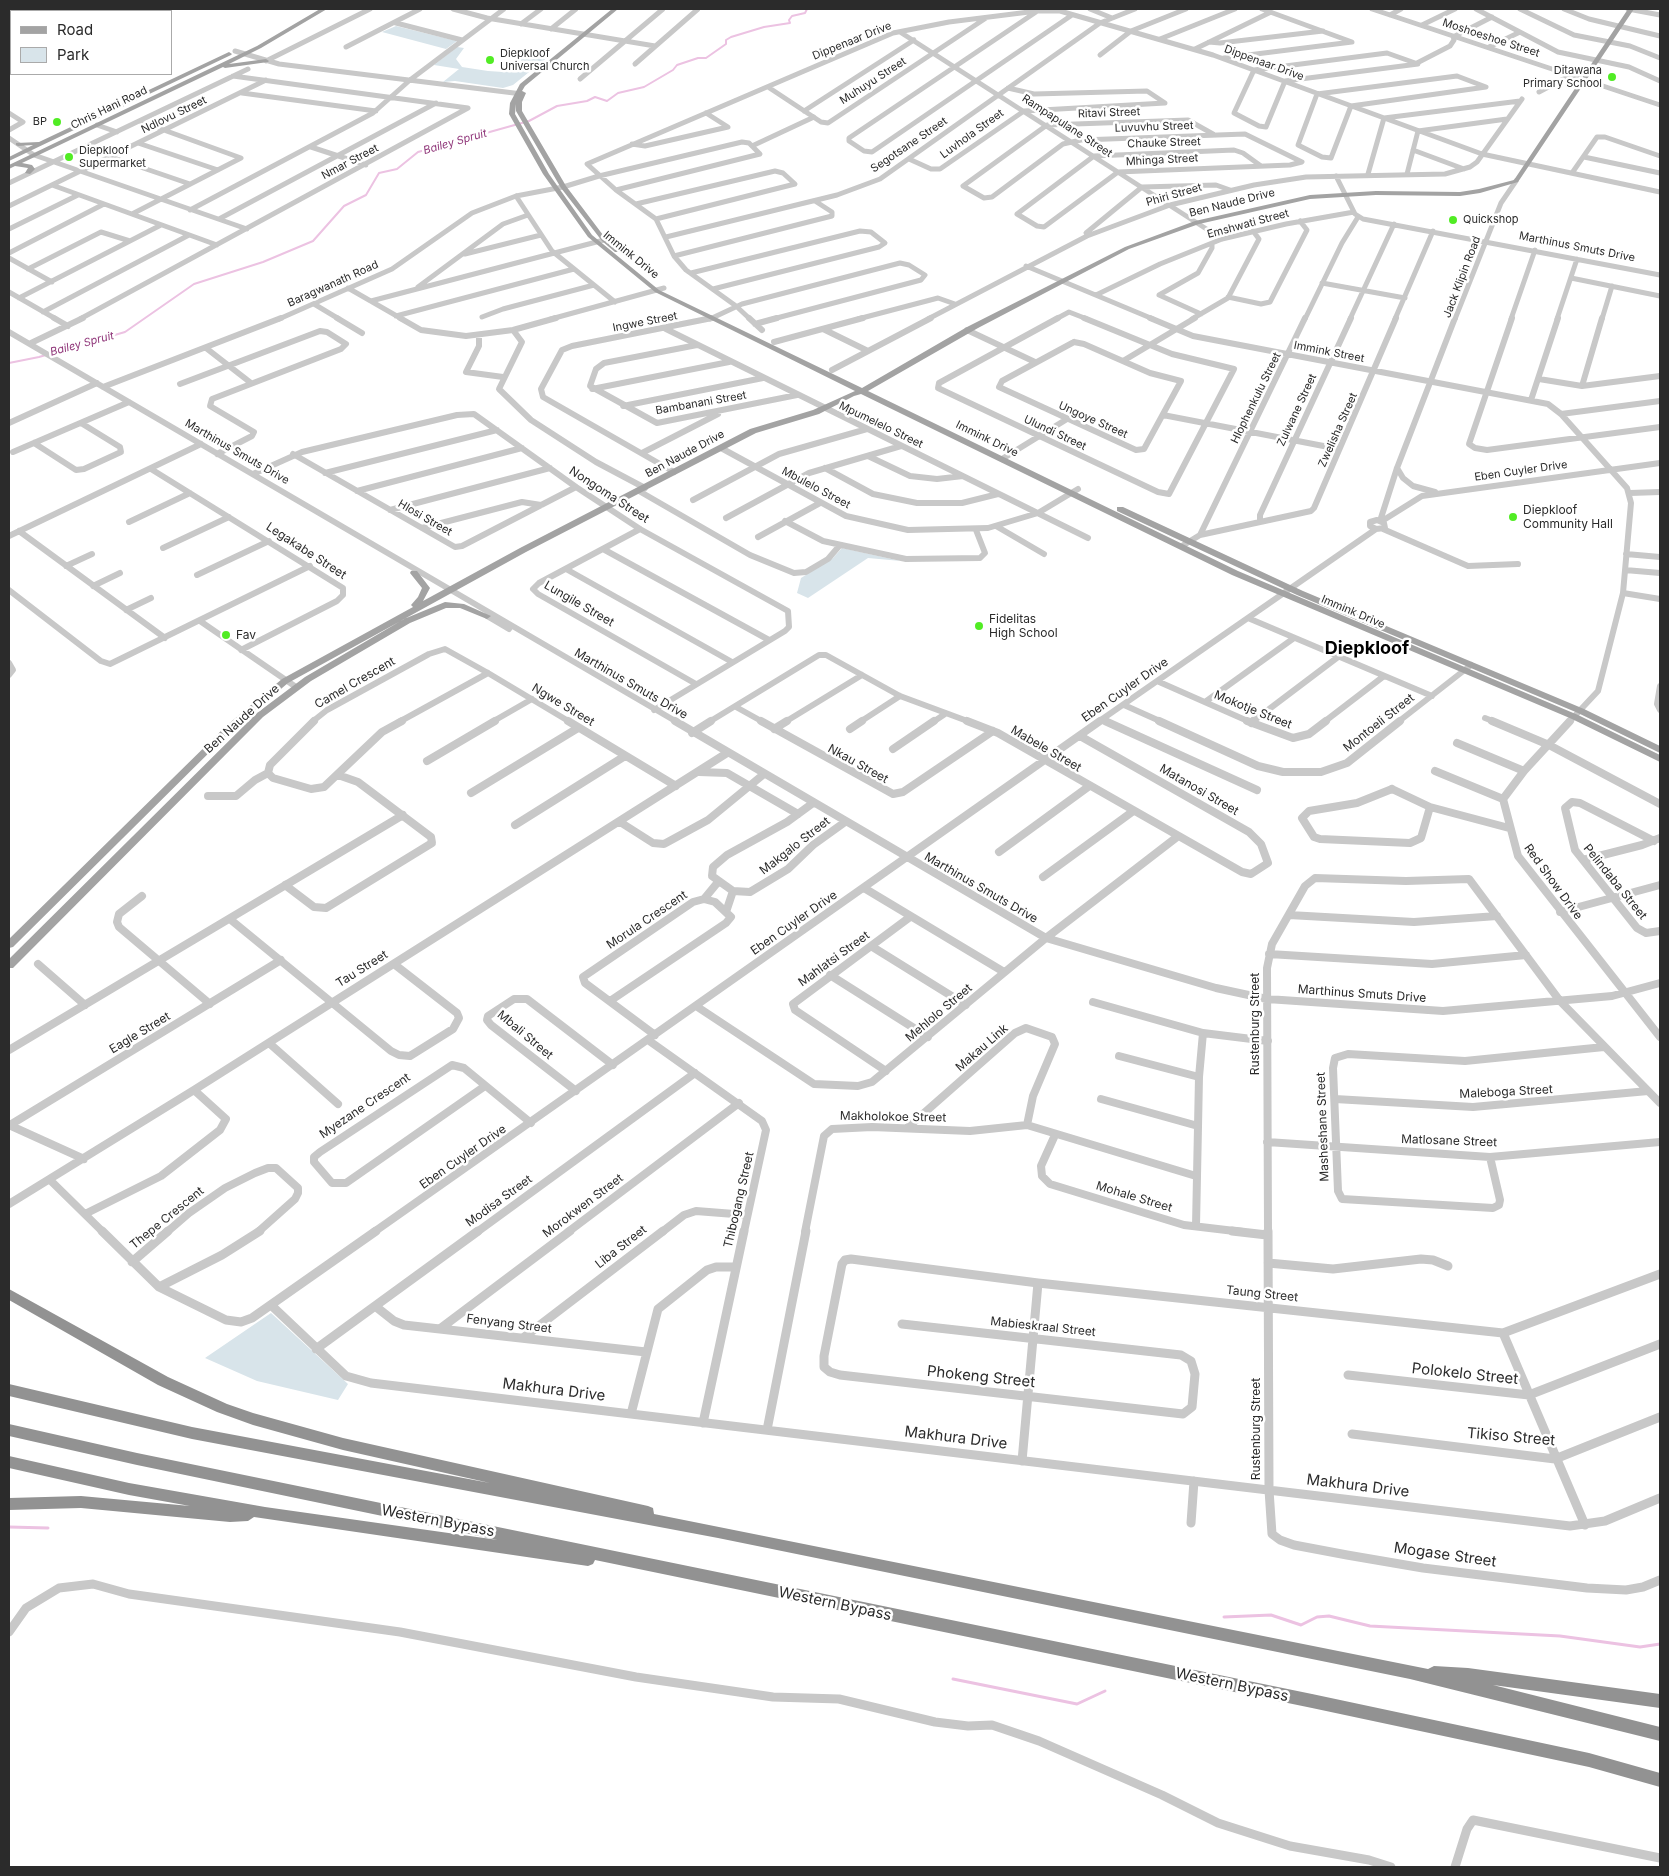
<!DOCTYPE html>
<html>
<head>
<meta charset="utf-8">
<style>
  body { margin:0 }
  #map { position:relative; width:1669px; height:1876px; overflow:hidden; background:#fff; font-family:Inter,sans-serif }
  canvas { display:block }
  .frame { position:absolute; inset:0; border:10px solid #2b2b2b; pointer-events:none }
  .legend { position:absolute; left:10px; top:10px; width:162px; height:65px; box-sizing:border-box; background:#fff; border:1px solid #aaa; margin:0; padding:6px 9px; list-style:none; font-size:15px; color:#2b2b2b }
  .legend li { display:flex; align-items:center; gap:10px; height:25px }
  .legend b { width:25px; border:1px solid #aaa }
</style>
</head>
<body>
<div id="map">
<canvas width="1669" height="1876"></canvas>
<div class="frame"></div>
<ul class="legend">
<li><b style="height:6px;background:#a3a3a3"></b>Road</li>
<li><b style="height:14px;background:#d8e4ea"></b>Park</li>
</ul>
</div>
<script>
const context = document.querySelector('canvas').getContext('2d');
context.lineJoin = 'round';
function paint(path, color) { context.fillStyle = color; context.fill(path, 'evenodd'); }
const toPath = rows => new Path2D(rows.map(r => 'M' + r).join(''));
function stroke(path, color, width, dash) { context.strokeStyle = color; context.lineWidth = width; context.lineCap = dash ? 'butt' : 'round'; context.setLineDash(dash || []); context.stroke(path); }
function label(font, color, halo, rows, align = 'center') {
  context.font = font + ' Inter,sans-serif'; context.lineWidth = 5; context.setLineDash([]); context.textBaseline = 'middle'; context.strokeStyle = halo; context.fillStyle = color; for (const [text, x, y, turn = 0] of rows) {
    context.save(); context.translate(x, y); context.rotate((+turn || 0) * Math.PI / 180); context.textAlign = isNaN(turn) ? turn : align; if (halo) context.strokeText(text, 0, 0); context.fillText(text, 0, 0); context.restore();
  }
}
paint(toPath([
  [396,26,457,41,446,49,382,32],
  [457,47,464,48,456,59,462,67,488,71,503,72,529,67,514,58,522,52,549,56,513,85,503,88,455,81,443,82,459,69,434,65],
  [842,548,901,561,868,558,808,598,797,593,801,578,833,558],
  [271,1313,348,1384,338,1400,257,1381,205,1358]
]), '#d8e4ea');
stroke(toPath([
  [9,363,39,357,125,332,194,284,263,262,313,241,344,206,366,195,379,173,397,169,418,152,529,121,557,106,587,101,595,97,607,101,618,93,644,87,673,70,677,65,698,58,706,58,726,44,726,40,731,37,764,27,790,23,789,20,792,16,805,13,807,9]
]), '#ecc2e2', 2);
stroke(toPath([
  [9,1527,48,1528],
  [1224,1617,1271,1615,1301,1625,1317,1617,1329,1616,1370,1626,1560,1636,1640,1647,1660,1644],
  [953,1679,1077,1704,1105,1691]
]), '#ecc2e2', 3);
stroke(toPath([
  [453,9,487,18,655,46],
  [1090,9,1112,18],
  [1372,9,1660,105],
  [1476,9,1558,52,1629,67,1660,81],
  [1520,9,1574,35,1630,46,1660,58],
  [1564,9,1589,19,1660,36],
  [1628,9,1660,15],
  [1036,12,849,138,849,141,864,151,872,152,1072,15],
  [1390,15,1401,9],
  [396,23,462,40],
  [521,24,541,9],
  [1422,25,1455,9],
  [551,29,576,9],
  [900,32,1222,239],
  [1455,36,1492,17],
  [1160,39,1235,9],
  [1209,42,1220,43,1323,31],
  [346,47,420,9],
  [1489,47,1520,32],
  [1195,49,1271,12],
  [235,51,279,64,522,94],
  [1387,53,1418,64,1285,81,1266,127,1259,126,1234,113,1254,70,1387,53],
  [1100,55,1131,31,1186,9],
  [1224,58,1352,42,1262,9],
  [266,61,370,9],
  [1417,63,1450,46,1454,40,1453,36],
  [635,64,698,9],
  [1457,76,1486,87,1351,106,1331,158,1322,157,1298,145,1317,94,1457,76],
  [580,79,663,9],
  [768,87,821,122,828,123,986,18],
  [1539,92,1571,75],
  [242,93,376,111],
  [804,111,914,40],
  [9,113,23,122,9,130],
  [97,125,117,132],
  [1213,134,1188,120,1047,125,963,186,984,198,992,197,1063,144,1081,140,1245,134,1302,162,1290,165,1118,172,1044,227,1037,226,1017,214,1094,156,1234,150,1243,153,1261,166],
  [9,138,34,155,247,229],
  [138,143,218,170],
  [632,144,645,146,728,127,706,113],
  [752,146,814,117],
  [311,147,366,165],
  [1413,150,1464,169],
  [111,157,190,184],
  [1584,157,1660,173],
  [909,159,931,169,940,169,1024,111,1165,103,1147,91,1034,94,1008,88],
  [1572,173,1597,137,1605,137,1660,156],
  [1368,174,1384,118,1520,101],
  [1407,174,1418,131,1507,119],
  [1336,176,1355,214,1363,219,1660,275],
  [9,183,248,69],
  [52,185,217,245],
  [516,196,552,251,615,302],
  [636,204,775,171,783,173,795,184,656,219],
  [9,206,266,80],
  [190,210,373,113,410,80,504,9],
  [132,214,241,158,139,121],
  [219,219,436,103],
  [9,229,78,195],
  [1086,233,1142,187,1216,185,1230,190],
  [666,237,837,195,880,179,1100,23,1135,9],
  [9,253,104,204],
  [465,254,541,235],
  [674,256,832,216,832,212,815,201],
  [9,258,52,282],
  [1026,266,1153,319],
  [28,269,101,232,130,241],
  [691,273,860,231,871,232,885,243,879,247,713,289],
  [1571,278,1660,296],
  [1322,283,1405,298],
  [418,287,503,224,528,215],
  [348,288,402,319],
  [9,292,56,319],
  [1096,295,1160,264,1222,239,1286,224,1354,212],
  [1228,297,1261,304,1270,302,1307,230,1300,221],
  [19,298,161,225],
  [371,301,604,240],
  [314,304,339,319],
  [43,312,189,235],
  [1201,314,1159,295,1198,273,1212,248,1212,243],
  [396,316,574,269],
  [482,317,503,309,594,285],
  [80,319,468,108,233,76],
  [279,319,392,269,472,213,516,196,563,187,599,176,742,142,749,143,760,154,616,190],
  [551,319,664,288],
  [710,319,742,304,900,263,909,265,925,275,921,280,773,319],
  [750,319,736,306,686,270,674,256,656,219,616,190,587,164,893,33,949,22,1037,11,1060,11,1213,55,1482,154,1660,192],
  [858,319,938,298,955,304],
  [928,319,1087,236,1170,205,1254,185,1306,177,1445,174,1470,167,1477,162,1522,99],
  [1056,319,1069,312,1087,319],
  [1192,319,1228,298,1259,239,1253,231],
  [1305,319,1342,243,1358,217],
  [1350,319,1394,224],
  [1395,319,1433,231],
  [1455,319,1501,203,1516,181],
  [1511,319,1535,250],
  [1557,319,1577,259],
  [1602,319,1612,286]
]), '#c8c8c8', 5);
stroke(toPath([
  [54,318,68,326],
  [337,318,362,333],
  [400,318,421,330,466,336,513,330,556,318],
  [749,318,762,330],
  [1058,318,939,383,938,388,1158,492,1169,494,1234,369,1172,354,1084,318],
  [1150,318,1193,336,1548,404,1561,414,1627,488,1631,503,1623,593,1598,691,1569,722],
  [1512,318,1469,444,1475,448,1487,450,1660,427],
  [755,324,777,318],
  [666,329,1088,538],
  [823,329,868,351],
  [513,330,522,342,499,389,531,420,596,462,645,488],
  [967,330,1035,362],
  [9,332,677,722],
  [479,335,479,346,466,372,503,377],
  [774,342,863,318],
  [1074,342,1084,344,1150,373,1181,381,1144,449,1136,450,999,387,1002,381,1074,342],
  [31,343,83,318],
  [697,345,604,363,596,369,590,386,657,423,797,395],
  [206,348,251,383],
  [1123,361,1195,318],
  [832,370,931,318],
  [1539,379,1582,386,1660,376],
  [180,384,320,331,327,332,346,344,341,349,212,399,210,406,254,432,252,436,217,454],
  [1582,386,1602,318],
  [103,387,281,318],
  [592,389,729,362],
  [1531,400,1558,318],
  [623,406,763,378],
  [1561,414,1660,401],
  [1163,415,1339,449],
  [9,423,97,383],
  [34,443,76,470,84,469,121,452,120,447,81,423],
  [721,448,846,516,908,530,988,528,1038,513,1078,489],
  [13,452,129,402],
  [642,453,718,414],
  [293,454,455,547,462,546,576,487],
  [868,456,910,476,937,479,963,476],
  [1002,459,1067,419],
  [825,468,873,494,917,503,962,503,998,494],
  [1397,468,1403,478,1413,486,1435,492],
  [151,469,343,588,343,595,337,601,241,650],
  [674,472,543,397,541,389,562,350,572,346,712,318],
  [325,473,497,430],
  [253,474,302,452,457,415,474,414,576,487,640,529,788,611,789,627,785,631,654,710],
  [357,491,522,448],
  [639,491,750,555,794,573,806,572,828,559,840,545],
  [1630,493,1660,492],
  [693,500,779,454,867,429],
  [390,510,550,468],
  [726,518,809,473,901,446],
  [1377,520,1384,523,1385,528,1376,529,1370,526,1370,522,1377,520],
  [785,521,823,541,906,559,980,558,985,553,976,530],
  [1380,521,1397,468,1455,318],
  [1382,521,1422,496,1660,463],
  [129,522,190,493],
  [1260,522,1260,515,1351,318],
  [996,526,1044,554],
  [422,528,522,502,541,505],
  [640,529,539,583,533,589,538,594,696,684],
  [1383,529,1468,566,1518,564],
  [19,531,165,638],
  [1200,535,1305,318],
  [9,536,201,444],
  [758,537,820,503],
  [1182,546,1200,535,1311,511,1314,508,1396,318],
  [163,548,229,517],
  [603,549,769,640],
  [1626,554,1660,557],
  [66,566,92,554],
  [566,569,732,662],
  [1625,570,1660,573],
  [197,575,269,541],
  [93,586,120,573],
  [9,590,101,661,110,664,310,566],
  [1623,593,1660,599],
  [126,610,151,598],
  [487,616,509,629],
  [1248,618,1432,696],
  [200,621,296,687],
  [9,663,13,670,9,675],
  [488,673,570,722],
  [1157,681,1250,722],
  [1660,686,1657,704,1660,710],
  [1205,702,1294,638],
  [1124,705,1162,722],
  [736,707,763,722],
  [1485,718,1495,722],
  [1103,720,1108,722],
  [312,722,327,710,429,654,445,649,488,673],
  [399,722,488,673],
  [492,722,532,699],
  [709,722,819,655,826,655,900,696,970,722],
  [785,722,862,675],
  [860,722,900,696],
  [933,722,945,714],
  [1098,722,1376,529],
  [1252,722,1338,657],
  [1324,722,1384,676],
  [1398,722,1471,665]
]), '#c8c8c8', 6);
stroke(toPath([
  [314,721,270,765,268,773,273,778,311,789,324,787,382,732,402,721],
  [568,721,676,786],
  [675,721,1046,938,1216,988,1267,999,1443,1011,1612,996,1660,983],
  [761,721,893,794,903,792,993,731],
  [967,721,998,733,1242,872,1251,874,1268,863,1261,844,1249,832,1080,736],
  [1105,721,1257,790],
  [1159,721,1258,766,1283,772,1321,772,1347,763,1400,721],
  [1247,721,1293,738,1309,734,1326,721],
  [1492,721,1549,745,1660,804],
  [1570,721,1524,771,1503,799,1518,856,1660,1037],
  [1251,723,1253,721],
  [774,729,787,721],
  [850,729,862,721],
  [692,733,711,721],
  [1457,743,1524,771],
  [893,749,934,721],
  [427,761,495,721],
  [1435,771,1503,799],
  [699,772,727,773,798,814],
  [1392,789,1430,807,1421,838,1410,843,1320,839,1314,837,1302,818,1309,811,1357,803,1392,789],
  [471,793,578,728],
  [208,796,236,796,255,780,268,773],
  [813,803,787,822,727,855,713,867,712,876,733,891,750,892,788,869,813,845,845,822],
  [1430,807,1509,828],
  [620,822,653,843,664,844,708,820,764,774],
  [515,825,625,756],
  [1654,841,1580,803,1572,802,1565,808,1575,850,1637,928,1646,933,1660,931],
  [999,852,1088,787],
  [1583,860,1642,845,1660,838],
  [1043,877,1132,812],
  [285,885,314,907,326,908,432,843,431,837,358,782,338,775],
  [864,888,1004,972],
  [142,896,119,914,117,922,119,927,210,1004],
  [704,899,718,882],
  [726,912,733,891],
  [1560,912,1660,885],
  [1289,915,1414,922,1497,916],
  [231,920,391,1051,399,1055,410,1056,453,1029,459,1018,457,1013,394,964],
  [871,946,966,1005],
  [1269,954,1432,964,1526,955],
  [38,964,85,1005],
  [830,975,928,1037],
  [610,1001,726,923,731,917,715,902,704,899,693,902,583,977,585,983,655,1035],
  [1093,1002,1203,1033,1268,1041],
  [696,1006,814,1084,858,1086,872,1082,1046,938,1177,837],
  [648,1040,762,1121,766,1130,744,1232],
  [269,1043,338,1104],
  [9,1050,403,815],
  [1119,1056,1199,1077],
  [886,1071,795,1010,793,1004,910,917],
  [485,1086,346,1183,332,1183,314,1162,314,1157,320,1152,452,1065,464,1068,531,1123],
  [576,1091,491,1025,487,1020,488,1016,514,999,527,999,613,1065],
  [1101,1099,1198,1126],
  [1335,1099,1473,1107,1648,1091],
  [9,1125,84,1159],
  [10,1125,281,960],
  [907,1128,1015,1033,1026,1028,1052,1037,1055,1044,1033,1096,1027,1125],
  [1055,1135,1041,1166,1042,1176,1050,1184,1184,1225,1243,1232],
  [1267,1142,1490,1157,1660,1142],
  [1490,1157,1500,1200,1499,1205,1493,1208,1342,1199,1338,1191,1333,1068,1335,1058,1348,1054,1465,1061,1604,1047],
  [50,1180,103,1232],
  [9,1204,194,1090,727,753],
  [85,1214,161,1176,220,1130,226,1119,194,1090],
  [1196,1226,1199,1077,1203,1033],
  [167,1232,189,1213,225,1188,255,1173,268,1168,276,1168,298,1188,298,1193,295,1199,258,1232],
  [374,1232,1100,721],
  [477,1232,695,1073],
  [568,1232,739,1103],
  [662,1232,684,1215,696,1211,747,1215],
  [805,1232,824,1136,832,1129,872,1127,970,1131,1027,1125,1196,1176],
  [1268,1232,1267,968,1272,944,1305,886,1315,878,1406,881,1469,879,1560,1001,1660,1103]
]), '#c8c8c8', 8);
stroke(toPath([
  [102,1231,159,1287,226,1320,241,1322,252,1318,376,1231],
  [1232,1231,1267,1235],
  [1268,1231,1269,1490,1272,1534,1280,1540,1294,1545,1347,1555,1423,1568,1587,1588,1626,1590,1643,1587,1660,1580],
  [132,1262,168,1231],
  [1268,1263,1333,1269,1421,1259,1433,1260,1448,1266],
  [159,1287,222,1255,260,1231],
  [272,1306,346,1376,371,1383,1570,1526,1605,1521,1660,1498],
  [375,1306,394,1321,404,1325,646,1352],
  [902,1324,1181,1355,1191,1361,1195,1374,1192,1407,1183,1414,840,1375,830,1372,824,1367,824,1356,842,1264,845,1260,851,1259,1038,1283,1503,1333,1660,1274],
  [441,1328,570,1231],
  [1503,1333,1585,1525],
  [523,1338,663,1231],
  [316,1349,478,1231],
  [1348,1375,1529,1395,1660,1344],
  [631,1414,658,1309,707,1270,716,1267,736,1267],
  [703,1423,744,1231],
  [767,1430,806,1231],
  [1352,1434,1555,1459,1660,1417],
  [1022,1461,1038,1283],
  [1191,1523,1194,1481],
  [9,1632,26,1608,59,1588,93,1584,129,1594,400,1632,636,1677,773,1697,839,1699,935,1722,968,1726,992,1725,1039,1741,1162,1795,1218,1823,1290,1846,1369,1860,1391,1867],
  [1455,1867,1467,1829,1473,1820,1660,1858]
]), '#c8c8c8', 9);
paint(toPath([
  [320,9,327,9,261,48,229,64,266,59,269,61,268,62,225,68,223,67,22,163,32,165,35,169,30,174,25,173,28,168,15,166,9,169,9,165,257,46,320,9],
  [612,9,618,9,525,86,522,91,526,93,522,102,522,111,566,186,606,239,619,250,619,252,615,252,602,241,561,188,516,111,516,104,515,114,549,174,592,235,659,290,862,388,967,327,1125,247,1195,221,1310,195,1376,191,1460,192,1479,189,1514,180,1628,9,1634,9,1518,182,1480,193,1460,196,1376,195,1310,199,1199,224,1129,249,978,328,868,391,1238,571,1578,715,1660,755,1660,762,1572,719,1232,575,861,394,854,396,819,414,756,433,526,552,288,683,232,730,13,947,9,948,9,939,226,726,282,679,413,607,411,605,418,597,422,588,410,573,411,571,417,571,430,588,423,601,520,548,750,429,813,410,855,391,655,292,588,237,543,174,509,114,510,103,520,84,612,9],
  [229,52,232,54,231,55,9,161,9,157,33,145,18,146,16,145,16,143,39,142,229,52],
  [1117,507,1123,507,1303,591,1584,709,1660,746,1660,753,1578,713,1297,595,1117,511,1117,507],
  [445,602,464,604,491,616,487,619,460,608,446,608,410,623,311,681,263,717,13,968,9,968,9,959,257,713,305,677,404,619,445,602]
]), '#a3a3a3');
paint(toPath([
  [9,1289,168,1377,227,1404,253,1413,343,1438,648,1506,653,1508,654,1514,1428,1669,1434,1666,1468,1668,1660,1694,1660,1708,1493,1685,1660,1727,1660,1741,1410,1679,718,1538,192,1439,9,1396,9,1384,192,1427,490,1483,343,1450,253,1425,217,1412,158,1385,9,1300,9,1289],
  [9,1424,137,1453,1312,1694,1589,1753,1660,1773,1660,1787,1589,1767,1312,1708,595,1560,593,1564,588,1566,254,1517,248,1521,230,1522,81,1508,9,1510,9,1498,81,1496,190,1506,129,1495,9,1468,9,1456,129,1483,265,1507,498,1540,137,1465,9,1436,9,1424]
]), '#929292');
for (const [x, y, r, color] of [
  [490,60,5,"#51ec24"],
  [1612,77,5,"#51ec24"],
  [57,122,5,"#51ec24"],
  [69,157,5,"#51ec24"],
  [1453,220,5,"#51ec24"],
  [1513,517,5,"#51ec24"],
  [979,626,5,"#51ec24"],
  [226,635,5,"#51ec24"]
]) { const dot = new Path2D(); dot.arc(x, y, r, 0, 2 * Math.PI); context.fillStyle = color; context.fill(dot); stroke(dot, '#fff', 2); }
label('11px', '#2b2b2b', '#fff', [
  ["Moshoeshoe Street",1491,38,18],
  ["Dippenaar Drive",852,41,-22],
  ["Dippenaar Drive",1264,63,20],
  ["Muhuyu Street",873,81,-33],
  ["Chris Hani Road",109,108,-26],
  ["Ritavi Street",1109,113,-2],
  ["Ndlovu Street",174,115,-26],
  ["Rampapulane Street",1067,126,33],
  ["Luvuvhu Street",1154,127,-2],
  ["Luvhola Street",972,134,-36],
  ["Chauke Street",1164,143,-2],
  ["Segotsane Street",909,145,-34],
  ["Mhinga Street",1162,160,-3],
  ["Nmar Street",350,162,-28],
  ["Phiri Street",1174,195,-16],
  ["Ben Naude Drive",1232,203,-14],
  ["Emshwati Street",1248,224,-15],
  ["Marthinus Smuts Drive",1577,247,11],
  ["Immink Drive",631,255,39],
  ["Jack Klipin Road",1462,277,-69],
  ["Baragwanath Road",333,284,-24],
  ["Ingwe Street",645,322,-11],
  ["Immink Street",1329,352,11],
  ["Hlophenkulu Street",1256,398,-64],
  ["Bambanani Street",701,403,-10],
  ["Zulwane Street",1297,410,-65],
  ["Ungoye Street",1093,420,24],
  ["Mpumelelo Street",881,425,26],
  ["Zwelisha Street",1338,430,-66],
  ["Ulundi Street",1055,433,25],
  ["Immink Drive",987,439,26],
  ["Marthinus Smuts Drive",237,452,30],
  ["Ben Naude Drive",685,454,-28],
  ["Eben Cuyler Drive",1521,471,-8],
  ["Mbulelo Street",816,488,28],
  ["Hlosi Street",425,518,30],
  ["Immink Drive",1353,612,23]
]);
label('11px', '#2b2b2b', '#fff', [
  ["Diepkloof",500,54],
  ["Universal Church",500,67],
  ["Ditawana",1602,71,"right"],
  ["Primary School",1602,84,"right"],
  ["BP",47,122,"right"],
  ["Diepkloof",79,151],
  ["Supermarket",79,164],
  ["Quickshop",1463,220]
], 'left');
label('italic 11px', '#90377a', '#fff', [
  ["Bailey Spruit",455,142,-16],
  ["Bailey Spruit",82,344,-15]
]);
label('12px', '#2b2b2b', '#fff', [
  ["Nongoma Street",609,495,33],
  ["Legakabe Street",306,551,33],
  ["Lungile Street",579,604,30],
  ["Camel Crescent",355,683,-30],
  ["Marthinus Smuts Drive",631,684,30],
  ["Eben Cuyler Drive",1125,690,-35],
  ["Ngwe Street",563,705,31],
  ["Mokotje Street",1253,710,22],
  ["Ben Naude Drive",242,719,-42],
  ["Montoeli Street",1379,723,-38],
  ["Mabele Street",1046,749,30],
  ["Nkau Street",858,764,29],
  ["Matanosi Street",1199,790,30],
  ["Makgalo Street",795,846,-38],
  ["Red Show Drive",1553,882,54],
  ["Pelindaba Street",1615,882,51],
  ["Marthinus Smuts Drive",981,888,30],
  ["Morula Crescent",647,920,-34],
  ["Eben Cuyler Drive",794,923,-35],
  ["Mahlatsi Street",834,959,-36],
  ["Tau Street",362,969,-32],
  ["Marthinus Smuts Drive",1362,994,4],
  ["Mehlolo Street",939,1013,-40],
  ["Rustenburg Street",1255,1024,-90],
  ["Eagle Street",140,1033,-31],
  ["Mbali Street",525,1035,40],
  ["Makau Link",982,1048,-41],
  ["Maleboga Street",1506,1092,-3],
  ["Myezane Crescent",365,1106,-34],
  ["Makholokoe Street",893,1117,1],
  ["Masheshane Street",1323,1127,-92],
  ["Matlosane Street",1449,1141,2],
  ["Eben Cuyler Drive",463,1157,-35],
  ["Mohale Street",1134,1197,17],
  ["Thibogang Street",739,1200,-77],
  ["Modisa Street",499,1201,-36],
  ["Morokwen Street",583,1206,-37],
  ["Thepe Crescent",167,1218,-39],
  ["Liba Street",621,1247,-38],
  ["Taung Street",1262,1294,6],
  ["Fenyang Street",509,1324,7],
  ["Mabieskraal Street",1043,1327,6],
  ["Rustenburg Street",1256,1429,-90]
]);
label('12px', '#2b2b2b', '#fff', [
  ["Diepkloof",1523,510],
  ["Community Hall",1523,524],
  ["Fidelitas",989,619],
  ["High School",989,633],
  ["Fav",236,635]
], 'left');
label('15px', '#2b2b2b', '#fff', [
  ["Polokelo Street",1465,1374,6],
  ["Phokeng Street",981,1377,6],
  ["Makhura Drive",554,1390,7],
  ["Tikiso Street",1511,1437,5],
  ["Makhura Drive",956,1438,7],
  ["Makhura Drive",1358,1486,7],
  ["Western Bypass",438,1521,11],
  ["Mogase Street",1445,1555,8],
  ["Western Bypass",835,1604,12],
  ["Western Bypass",1232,1685,12]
]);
label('bold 18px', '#000', '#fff', [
  ["Diepkloof",1367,649]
]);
</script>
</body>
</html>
